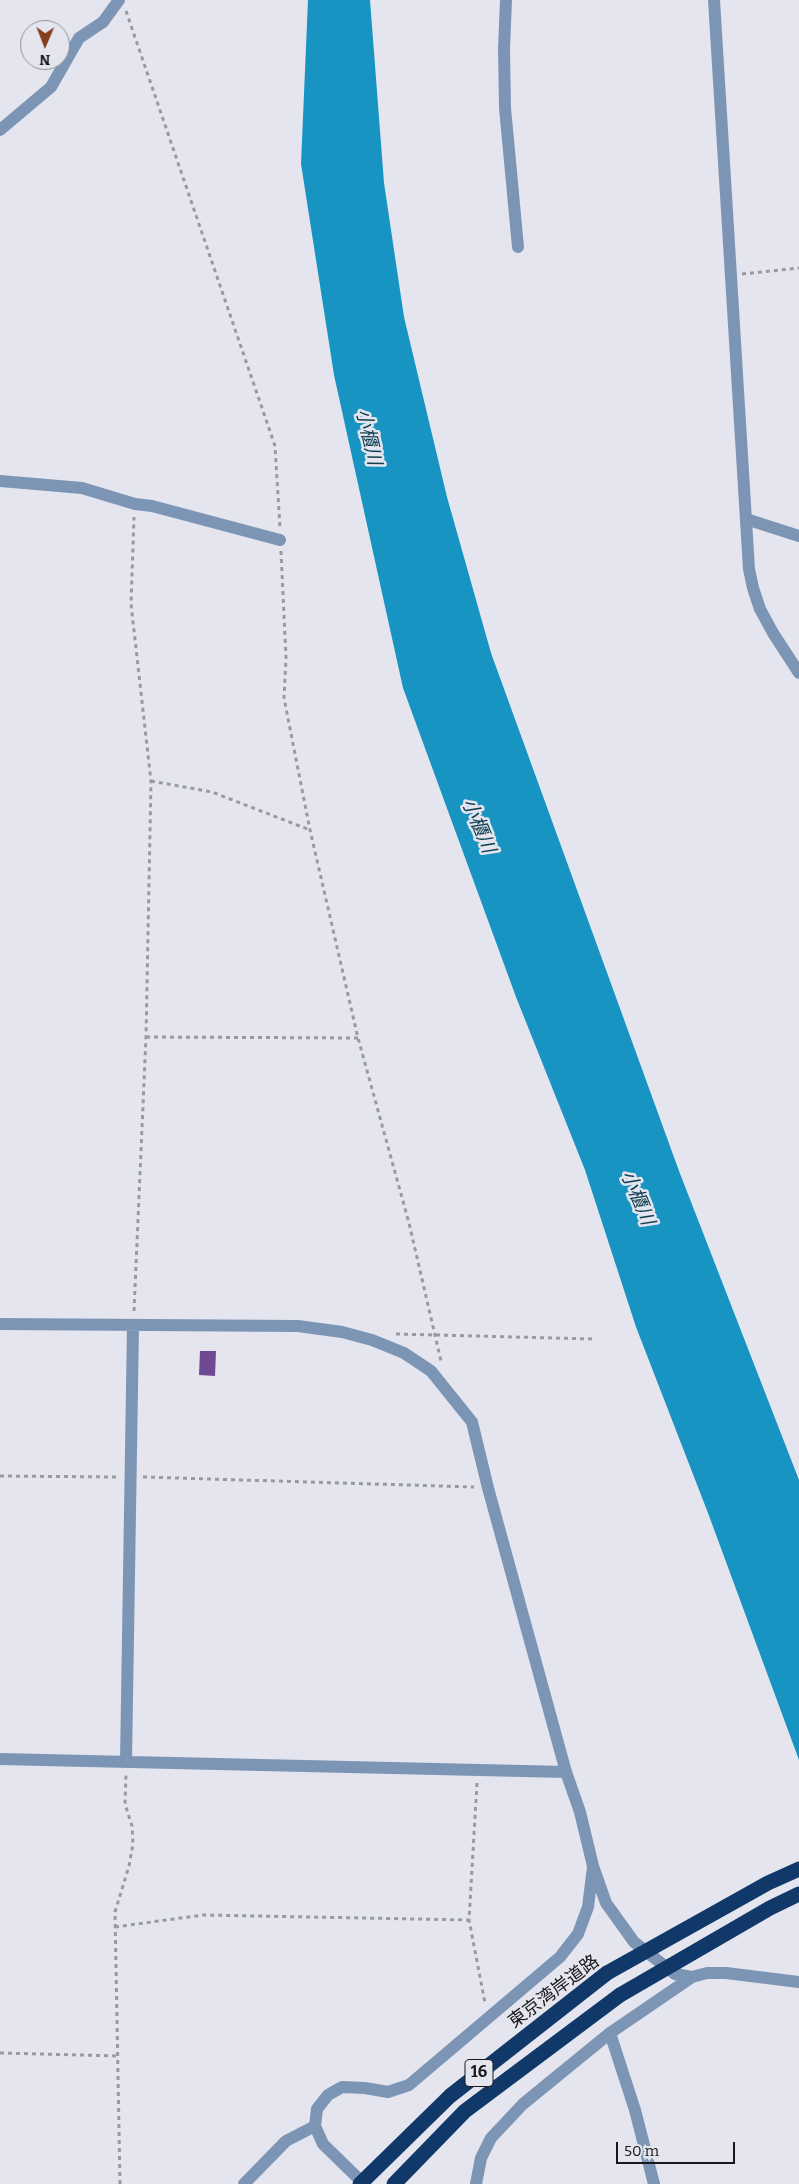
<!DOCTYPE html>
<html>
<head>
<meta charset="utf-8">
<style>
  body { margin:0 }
  #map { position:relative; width:799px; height:2184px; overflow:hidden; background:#e4e5ee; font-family:Bitter,serif }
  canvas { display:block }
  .north { position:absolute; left:20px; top:20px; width:50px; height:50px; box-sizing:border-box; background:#e4e5ee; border:1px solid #929399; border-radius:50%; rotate:181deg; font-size:14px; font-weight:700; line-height:20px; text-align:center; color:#17181a }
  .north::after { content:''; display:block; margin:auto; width:18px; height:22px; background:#863f1c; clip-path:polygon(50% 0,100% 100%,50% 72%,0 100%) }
  .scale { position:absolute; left:616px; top:2142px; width:119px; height:22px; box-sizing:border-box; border:2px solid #17181a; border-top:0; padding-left:6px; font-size:15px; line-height:18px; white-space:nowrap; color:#17181a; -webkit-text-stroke:4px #e4e5ee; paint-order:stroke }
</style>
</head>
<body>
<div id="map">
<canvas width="799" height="2184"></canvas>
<div class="north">N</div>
<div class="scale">50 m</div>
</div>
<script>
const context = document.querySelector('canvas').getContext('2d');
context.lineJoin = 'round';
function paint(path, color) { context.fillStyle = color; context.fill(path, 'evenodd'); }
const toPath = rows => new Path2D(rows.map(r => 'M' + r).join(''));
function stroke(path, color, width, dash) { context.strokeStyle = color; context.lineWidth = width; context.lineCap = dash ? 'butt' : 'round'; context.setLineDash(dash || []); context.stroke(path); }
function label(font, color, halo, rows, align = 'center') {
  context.font = font + ' Bitter,"Noto Sans JP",serif'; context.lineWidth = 5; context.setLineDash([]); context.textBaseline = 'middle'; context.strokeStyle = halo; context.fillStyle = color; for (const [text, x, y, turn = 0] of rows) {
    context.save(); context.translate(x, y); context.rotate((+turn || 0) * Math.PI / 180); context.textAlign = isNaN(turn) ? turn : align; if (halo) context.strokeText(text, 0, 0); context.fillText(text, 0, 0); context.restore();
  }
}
paint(toPath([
  [308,0,370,0,384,183,404,317,447,497,491,653,679,1171,799,1480,799,1760,708,1513,636,1327,585,1170,516,997,403,688,334,375,301,164]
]), '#1894c3');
paint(toPath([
  [200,1351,216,1351,215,1376,199,1375]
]), '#6f4a94');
stroke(toPath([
  [126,11,275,446,280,528],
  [742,274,799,268],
  [281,551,286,658,284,698,310,830,358,1038,409,1223,441,1361],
  [151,781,212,792,310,830],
  [146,1037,358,1038],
  [134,1311,146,1037,151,781,131,604,134,517],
  [396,1334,594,1339],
  [0,1476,117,1477],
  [143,1477,474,1487],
  [477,1783,469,1920,485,2003],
  [115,1927,203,1915,469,1920],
  [0,2053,119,2056],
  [120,2184,115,1912,129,1866,133,1844,132,1826,125,1804,126,1773]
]), '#999aa0', 3, [4, 4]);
stroke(toPath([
  [506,0,504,49,505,108,518,247],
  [714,0,749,569,753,588,760,609,773,633,799,673],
  [0,130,51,87,79,38,103,22,119,0],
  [0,481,82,488,135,504,152,506,280,540],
  [746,519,799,536],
  [0,1324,298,1326,342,1332,372,1340,404,1353,431,1371,472,1422,488,1488,566,1772,580,1812,593,1866,606,1903,634,1942,675,1974,692,1977],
  [0,1759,566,1772],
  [126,1761,133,1326],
  [610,2033,635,2110,654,2184],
  [244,2184,286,2141,315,2126],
  [364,2184,323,2144,315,2126,317,2109,328,2095,342,2087,365,2088,388,2092,409,2085,560,1957,578,1934,588,1907,593,1867],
  [476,2184,481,2158,491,2138,523,2104,610,2033,692,1977,707,1973,726,1973,799,1982]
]), '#7d95b4', 12);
stroke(toPath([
  [360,2184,450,2096,607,1973],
  [394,2184,465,2111,620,1995]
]), '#103869', 15);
stroke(toPath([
  [607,1973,768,1883,799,1869],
  [620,1995,770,1908,799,1894]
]), '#103869', 15);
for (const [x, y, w] of [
  [479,2073,28]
]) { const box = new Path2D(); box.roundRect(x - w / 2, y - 13.5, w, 27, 4); context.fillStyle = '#e4e5ee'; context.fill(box); stroke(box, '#17181a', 1); }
label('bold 16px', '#17181a', null, [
  ["16",479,2073]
]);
label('18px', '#17181a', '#e4e5ee', [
  ["東京湾岸道路",554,1992,-37]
]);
label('italic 19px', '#114054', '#e4e5ee', [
  ["小櫃川",368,437,77],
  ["小櫃川",478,826,67],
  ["小櫃川",637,1198,67]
]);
</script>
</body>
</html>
